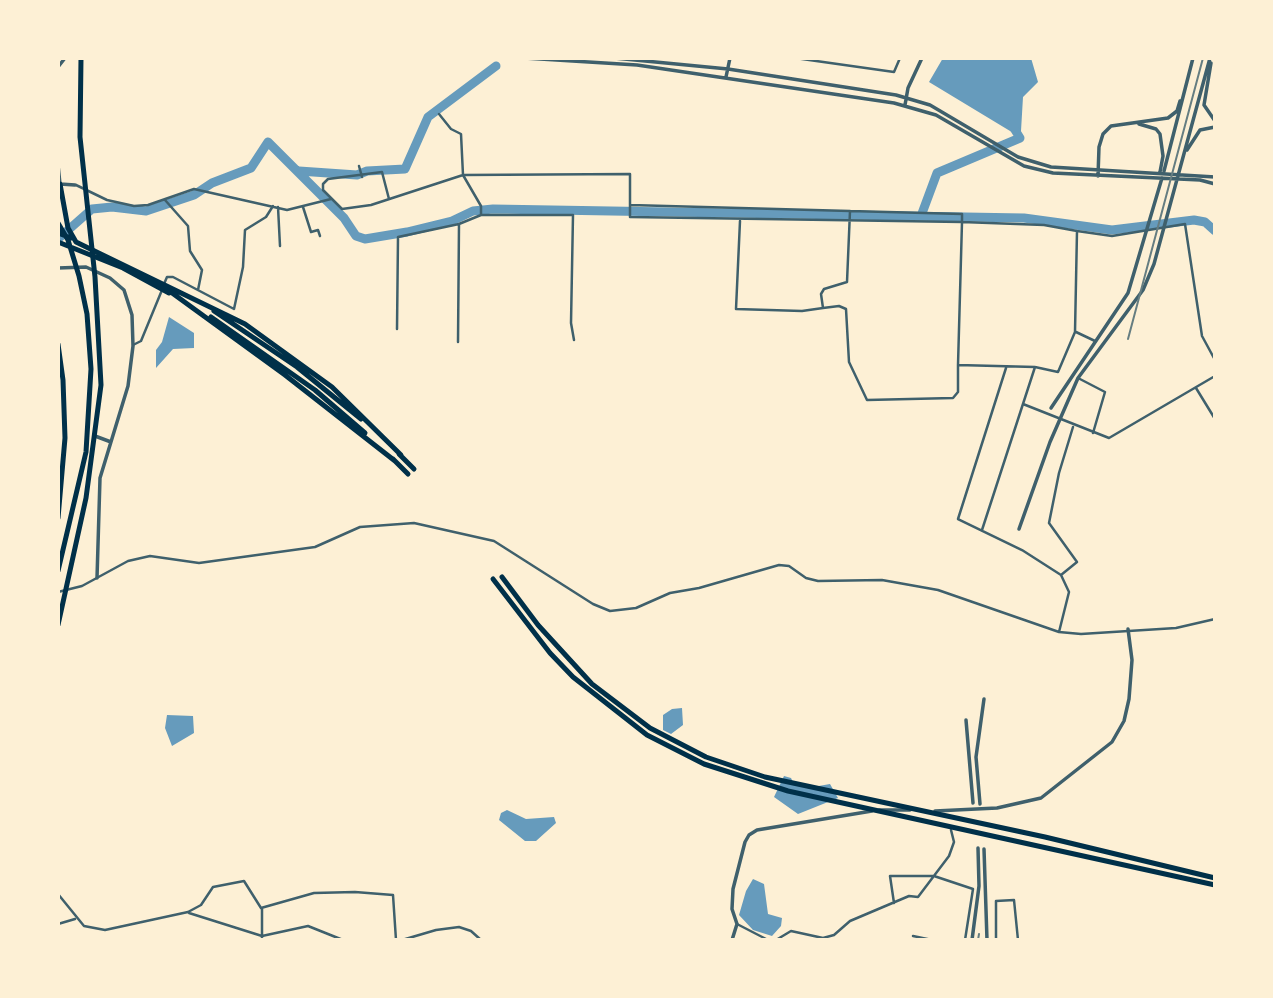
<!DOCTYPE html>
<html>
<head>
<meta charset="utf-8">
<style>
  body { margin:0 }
  #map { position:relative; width:1273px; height:998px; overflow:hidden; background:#fdf0d5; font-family:Arial,sans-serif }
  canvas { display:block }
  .frame { position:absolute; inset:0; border:60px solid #fdf0d5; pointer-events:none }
</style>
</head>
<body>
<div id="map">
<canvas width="1273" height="998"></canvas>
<div class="frame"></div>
</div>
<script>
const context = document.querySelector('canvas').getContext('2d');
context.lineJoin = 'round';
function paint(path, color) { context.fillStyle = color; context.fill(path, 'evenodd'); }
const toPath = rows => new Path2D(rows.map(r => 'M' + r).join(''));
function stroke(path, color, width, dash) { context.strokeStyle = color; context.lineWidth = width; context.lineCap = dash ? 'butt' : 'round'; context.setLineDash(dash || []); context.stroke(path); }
paint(toPath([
  [943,58,1031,58,1038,82,1023,97,1021,131,1015,134,929,82],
  [169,317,194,333,194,348,173,349,156,368,156,350,162,342],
  [682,708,683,725,671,734,663,730,663,715,672,709],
  [167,715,193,716,194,733,172,746,165,728],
  [784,776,791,778,794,784,813,787,830,784,838,798,798,814,774,797],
  [507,810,526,819,554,817,556,823,536,841,525,841,499,820,501,813],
  [753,879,764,884,768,914,782,918,781,926,772,936,753,930,739,915,746,891]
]), '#669bbc');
stroke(toPath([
  [299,171,357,175,367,171,405,169,428,117,496,66],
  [921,216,937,173,1020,138,1012,125],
  [58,239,92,209,112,207,146,211,194,195,212,183,251,168,268,142,344,218,356,236,365,239,407,232,452,221,473,211,493,209,1024,218,1112,230,1194,220,1205,222,1215,231]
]), '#669bbc', 9);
stroke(toPath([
  [795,58,894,72,900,58],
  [439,114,451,129,461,134,463,175,481,206,481,215],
  [359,166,362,177],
  [76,185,107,200,134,206,148,205,194,189,287,210,331,199],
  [389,199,382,172,328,179,323,184,323,190,342,209,371,205,463,175,630,174,630,217,962,222,958,365],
  [165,200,188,226,190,251,202,270,198,290],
  [630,205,850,211,962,214,962,222,1044,225,1077,231,1075,332,1058,372,1035,367,958,365,958,392,953,398,867,400,849,362,846,309,839,306,823,308,821,294,824,289,847,282,850,211],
  [278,207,280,246],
  [303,207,311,232,318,230,320,236],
  [740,221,736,309,802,311,823,308],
  [1077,231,1112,236,1185,224,1202,336,1215,360],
  [164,284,167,277,173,277,234,309,243,267,245,230,266,217,273,206],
  [397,329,398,237,459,224,481,215,573,215,571,323,574,340],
  [1076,332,1095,341],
  [458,342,459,224],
  [133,345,141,341,162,290],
  [1006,368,958,519,1022,550,1061,575,1069,592,1059,632],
  [1078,378,1105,392,1093,433],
  [1196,388,1215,419],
  [1023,404,1109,438,1215,376],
  [982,530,1035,367],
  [1061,575,1077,562,1049,523,1059,473,1073,427],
  [58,592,82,586,128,561,150,556,199,563,315,547,360,527,414,523,494,541,593,604,610,611,636,608,670,593,699,588,779,565,789,566,806,578,818,581,882,580,938,590,1059,632,1081,634,1176,628,1215,619],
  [58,894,84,926,105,930,188,912,201,905,213,887,244,881,261,908,314,893,355,892,393,895,396,940],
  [894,903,890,876,934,876,973,889,965,940],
  [262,909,262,940],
  [189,913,262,936,308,926,343,940],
  [58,924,75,919],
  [737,924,768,940],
  [913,936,932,940],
  [402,940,436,930,459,927,471,931,481,940],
  [776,940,791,931,823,938,834,935,850,921,909,896,918,897,949,856,954,842,951,830],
  [996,940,996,901,1014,900,1018,940]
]), '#3f606c', 2.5);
stroke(toPath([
  [524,58,637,65,894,103,936,115,1024,166,1053,173,1200,180,1215,184],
  [614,58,728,69,896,95,930,105,1018,157,1051,167,1215,177],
  [1211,63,1204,105,1215,121],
  [58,67,65,58],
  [726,77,730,58],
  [905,105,908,88,922,58],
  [1139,124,1156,129,1160,134,1163,156,1160,172],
  [1187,150,1200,130,1215,127],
  [58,165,60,184],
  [1164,171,1193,58],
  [1098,176,1099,147,1103,134,1111,126,1168,118,1177,111,1180,101],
  [60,184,75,185],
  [58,268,86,267,110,278,124,290,132,315,133,346,128,386,100,478,97,578],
  [1051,408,1128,293,1162,178],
  [95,436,111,442],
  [1019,529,1050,442,1078,378,1143,290,1154,264,1210,58],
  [966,720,973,803],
  [980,804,976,757,984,699],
  [879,810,910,810],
  [935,811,997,808,1041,798,1112,742,1124,721,1129,699,1132,660,1128,629],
  [984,849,987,940],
  [732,940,737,924,732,909,733,889,745,842,749,835,757,830,872,811],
  [972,940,979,886,978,848]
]), '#3f606c', 3.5);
stroke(toPath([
  [58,625,86,498,101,385,95,277,80,137,81,58]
]), '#003049', 5);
stroke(toPath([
  [60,184,68,228,76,242,245,324,332,387,401,455],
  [58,223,68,240,79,276,87,314,91,369,86,452,58,571],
  [58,233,71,238],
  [58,242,123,268,169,293],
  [168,290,285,375,395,461],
  [214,311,297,367,361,419],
  [211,317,315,390,365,433],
  [58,344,63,380,65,438,58,518],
  [399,454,414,469],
  [393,459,408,474],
  [502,577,538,625,592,684,650,728,706,757,765,777,1045,837,1215,878],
  [493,579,550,653,573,677,647,735,704,764,788,791,1215,885]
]), '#003049', 5);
stroke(toPath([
  [1128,339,1203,58],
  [978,940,979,934]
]), '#657d81', 2);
</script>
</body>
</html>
